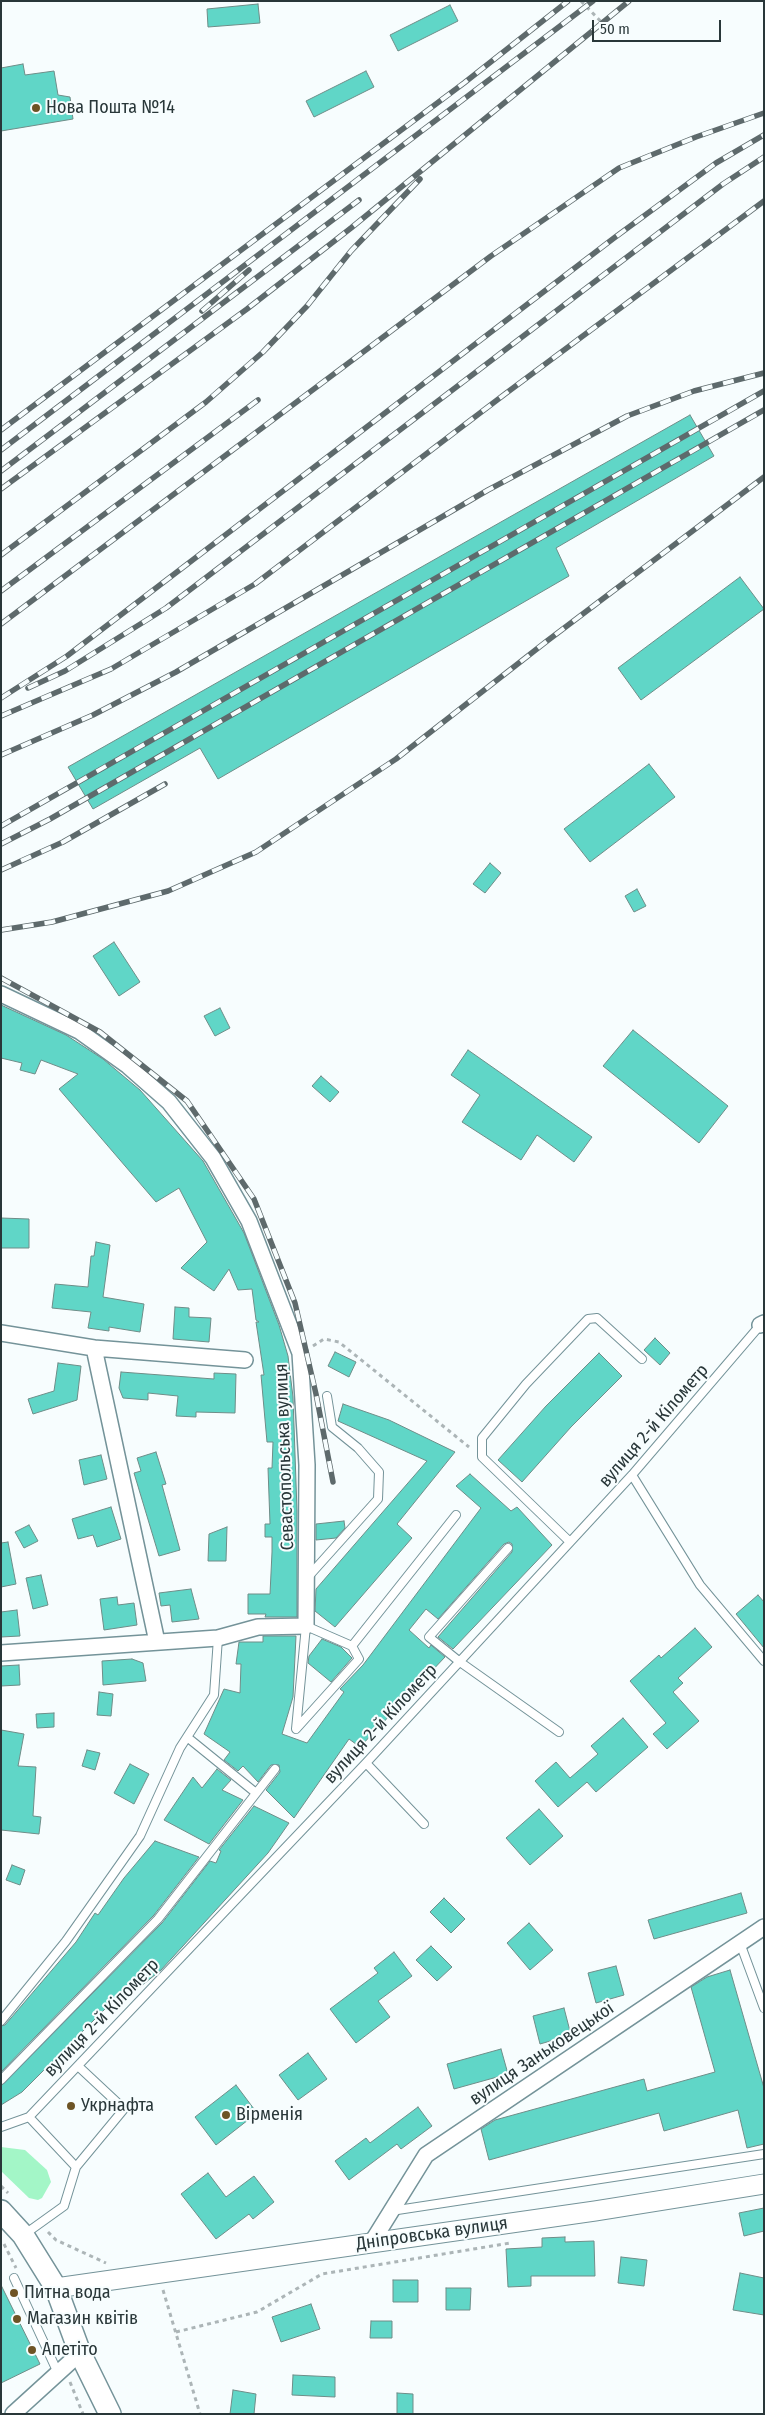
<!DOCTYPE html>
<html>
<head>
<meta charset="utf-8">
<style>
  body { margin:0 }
  #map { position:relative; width:765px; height:2415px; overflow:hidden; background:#f7fdfe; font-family:"Fira Sans Condensed",sans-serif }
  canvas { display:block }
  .frame { position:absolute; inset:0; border:2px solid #293739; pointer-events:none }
  .scale { position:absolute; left:592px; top:20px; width:129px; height:22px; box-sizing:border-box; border:2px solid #293739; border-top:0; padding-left:6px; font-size:15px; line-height:18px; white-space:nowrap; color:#293739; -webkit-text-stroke:4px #f7fdfe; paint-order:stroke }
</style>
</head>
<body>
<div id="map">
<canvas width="765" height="2415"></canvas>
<div class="frame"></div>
<div class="scale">50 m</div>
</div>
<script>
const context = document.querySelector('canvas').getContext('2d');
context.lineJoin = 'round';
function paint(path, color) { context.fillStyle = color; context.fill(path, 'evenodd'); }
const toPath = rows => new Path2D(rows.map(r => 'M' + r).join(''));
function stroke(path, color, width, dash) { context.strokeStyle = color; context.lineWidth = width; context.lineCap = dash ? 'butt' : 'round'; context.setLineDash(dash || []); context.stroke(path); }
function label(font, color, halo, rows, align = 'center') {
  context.font = font + ' "Fira Sans Condensed",sans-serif'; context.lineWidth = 4; context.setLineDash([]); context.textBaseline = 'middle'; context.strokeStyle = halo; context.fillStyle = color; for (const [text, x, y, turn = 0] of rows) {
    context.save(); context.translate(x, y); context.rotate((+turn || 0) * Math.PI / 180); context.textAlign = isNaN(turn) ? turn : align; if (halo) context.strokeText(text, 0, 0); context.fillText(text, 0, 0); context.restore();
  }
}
paint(toPath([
  [1,2147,25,2150,47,2170,51,2182,42,2198,38,2200,29,2198,1,2171]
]), '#a3f6c7');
const building = toPath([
  [258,4,260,23,208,27,207,9,258,4],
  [450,5,458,21,398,51,390,35,450,5],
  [23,64,25,75,54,71,58,95,70,97,73,119,1,131,1,68,23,64],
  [366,71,374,87,314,117,306,101,366,71],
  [690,415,714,456,556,548,569,576,218,779,200,748,93,809,68,767,690,415],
  [740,577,764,609,641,700,618,668,740,577],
  [649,764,675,797,590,862,564,829,649,764],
  [490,863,501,873,485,893,473,884,490,863],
  [637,889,646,906,634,912,625,896,637,889],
  [114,942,140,982,119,996,93,956,114,942],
  [1,1005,66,1035,103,1059,140,1090,203,1161,244,1233,279,1325,288,1356,293,1397,297,1511,297,1617,265,1617,266,1614,248,1614,248,1594,270,1594,272,1552,272,1537,265,1537,265,1524,270,1524,268,1468,272,1468,273,1442,267,1442,261,1375,264,1375,256,1322,259,1322,256,1320,252,1289,238,1290,229,1269,214,1291,181,1268,207,1242,179,1188,156,1202,59,1089,78,1074,41,1060,35,1074,20,1070,22,1063,1,1058,1,1005],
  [220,1008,230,1028,215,1036,204,1016,220,1008],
  [633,1030,728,1106,699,1143,603,1066,633,1030],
  [468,1050,592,1137,574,1162,537,1135,521,1160,462,1122,480,1095,451,1075,468,1050],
  [321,1076,339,1092,330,1102,312,1086,321,1076],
  [1,1218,29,1219,29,1248,1,1248,1,1218],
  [96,1242,110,1245,103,1297,144,1304,140,1332,109,1327,109,1331,88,1328,91,1312,52,1308,55,1284,88,1287,91,1256,94,1256,96,1242],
  [175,1307,189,1308,189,1317,211,1318,209,1342,173,1339,175,1307],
  [655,1338,670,1353,660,1365,644,1350,655,1338],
  [335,1352,356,1362,349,1377,328,1366,335,1352],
  [599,1353,622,1376,571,1427,522,1482,498,1460,546,1406,599,1353],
  [58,1363,81,1366,77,1400,33,1414,28,1399,54,1391,58,1363],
  [121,1372,214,1379,214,1373,236,1374,235,1413,196,1412,196,1417,176,1416,178,1396,148,1393,148,1400,123,1398,119,1388,121,1372],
  [343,1404,389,1420,455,1452,397,1524,412,1538,335,1627,315,1611,316,1589,427,1461,338,1421,343,1404],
  [156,1452,166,1484,162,1485,180,1550,159,1556,134,1473,141,1471,137,1458,156,1452],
  [101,1455,107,1479,84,1485,79,1460,101,1455],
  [470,1474,511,1511,517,1507,552,1545,453,1649,438,1637,512,1552,512,1544,509,1542,504,1544,438,1619,426,1609,409,1630,429,1648,431,1645,445,1657,360,1747,349,1739,294,1818,266,1790,280,1772,279,1765,271,1765,258,1782,243,1766,238,1771,224,1760,230,1752,204,1734,224,1689,240,1693,241,1664,236,1664,239,1642,263,1642,263,1636,296,1636,293,1697,282,1734,307,1743,344,1692,340,1689,363,1665,481,1508,456,1486,470,1474],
  [111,1507,121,1539,97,1547,93,1535,78,1539,72,1519,111,1507],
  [344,1521,345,1528,336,1538,316,1540,316,1524,344,1521],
  [29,1525,38,1541,24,1548,15,1532,29,1525],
  [227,1527,226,1561,208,1561,209,1534,227,1527],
  [8,1542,16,1584,1,1587,1,1543,8,1542],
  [41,1575,48,1605,33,1609,26,1578,41,1575],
  [191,1589,199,1619,172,1622,170,1605,161,1606,159,1593,191,1589],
  [758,1595,764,1602,764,1648,736,1614,758,1595],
  [117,1597,118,1605,134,1603,137,1625,104,1630,100,1599,117,1597],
  [17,1610,20,1636,1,1637,1,1612,17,1610],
  [695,1628,712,1647,678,1678,683,1683,673,1692,699,1721,667,1749,653,1734,666,1723,630,1681,659,1655,661,1658,695,1628],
  [322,1639,341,1647,352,1658,331,1682,308,1663,309,1656,322,1639],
  [132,1659,143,1663,146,1681,103,1685,102,1661,132,1659],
  [19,1665,20,1685,1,1686,1,1666,19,1665],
  [99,1692,113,1694,111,1716,97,1715,99,1692],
  [54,1713,54,1727,37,1728,36,1714,54,1713],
  [623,1718,648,1747,596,1792,587,1782,558,1807,535,1781,556,1762,570,1778,598,1754,591,1746,623,1718],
  [1,1730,24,1734,18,1766,36,1767,33,1816,41,1817,39,1834,1,1830,1,1730],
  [87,1750,100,1753,95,1770,82,1766,87,1750],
  [130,1764,149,1774,134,1804,114,1793,130,1764],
  [217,1769,231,1780,222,1790,243,1800,209,1844,164,1820,193,1777,202,1788,217,1769],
  [254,1806,289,1823,268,1853,161,1970,140,1987,133,1981,22,2092,1,2105,1,2086,162,1923,210,1861,216,1863,221,1851,219,1850,254,1806],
  [539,1809,563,1836,530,1865,506,1838,539,1809],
  [155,1841,199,1857,154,1915,1,2072,1,2026,5,2025,76,1942,95,1913,98,1915,124,1878,155,1841],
  [12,1865,25,1870,20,1885,6,1880,12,1865],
  [741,1893,747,1913,654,1939,648,1920,741,1893],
  [444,1898,465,1919,451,1933,430,1912,444,1898],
  [529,1923,553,1950,530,1970,507,1943,529,1923],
  [431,1946,452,1967,437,1981,416,1960,431,1946],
  [394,1952,412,1976,378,2001,390,2017,356,2043,330,2009,378,1973,374,1968,394,1952],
  [616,1966,624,1995,596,2003,588,1973,616,1966],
  [730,1970,764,2088,764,2144,747,2148,738,2110,664,2131,659,2113,489,2160,481,2129,495,2120,644,2079,647,2091,715,2072,691,1987,707,1977,730,1970],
  [564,2008,571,2035,540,2044,533,2016,564,2008],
  [501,2049,508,2074,454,2089,447,2064,501,2049],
  [308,2053,327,2079,298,2100,279,2075,308,2053],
  [236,2085,257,2113,216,2145,195,2117,236,2085],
  [418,2107,432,2126,401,2149,397,2144,349,2180,335,2161,366,2138,370,2143,418,2107],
  [208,2173,226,2197,254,2176,274,2202,253,2219,249,2214,216,2239,181,2194,208,2173],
  [764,2208,764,2231,744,2236,739,2213,764,2208],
  [565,2237,565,2242,594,2241,595,2276,531,2276,531,2286,508,2287,506,2249,542,2247,542,2238,565,2237],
  [621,2257,647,2260,644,2286,618,2283,621,2257],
  [740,2273,764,2278,764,2315,733,2310,740,2273],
  [393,2280,418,2280,418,2302,393,2302,393,2280],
  [1,2285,40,2364,1,2383,1,2285],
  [446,2288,471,2288,470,2310,446,2310,446,2288],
  [311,2304,320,2329,281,2342,272,2317,311,2304],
  [371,2321,392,2321,392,2338,370,2338,371,2321],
  [293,2375,335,2377,335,2397,292,2395,293,2375],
  [233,2390,256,2394,254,2414,230,2414,233,2390],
  [397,2393,413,2394,413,2414,397,2414,397,2393]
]);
paint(building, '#60d6c7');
stroke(building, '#6e8d88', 1);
const service = toPath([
  [632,1475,700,1585,764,1661],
  [570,1542,482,1457,482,1438,526,1384,588,1319,597,1318,642,1359],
  [508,1548,429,1637,460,1662,559,1732],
  [308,1577,378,1499,379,1472,358,1448,332,1427,327,1396],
  [352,1646,359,1659,296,1729,306,1626,352,1646,456,1515],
  [187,1737,256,1793],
  [366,1763,424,1824],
  [740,1943,764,2008],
  [1,2021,66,1941,140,1836,180,1748,214,1695,218,1638],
  [1,2080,158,1919,275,1769],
  [29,2117,76,2167],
  [1,2127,29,2117,366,1763,632,1475,762,1323],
  [391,2211,764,2154],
  [25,2234,64,2206,76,2167,124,2109,78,2066],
  [14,2278,58,2373]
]);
const minor = toPath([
  [1,994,79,1031,128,1066,169,1102,213,1158,249,1221,300,1353,307,1465,306,1626,258,1627,218,1638,1,1653],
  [760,1325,764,1323],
  [1,1333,94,1348],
  [157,1642,94,1348,245,1360],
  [372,2242,426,2155,764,1927],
  [13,2414,80,2353]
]);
const tertiary = toPath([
  [56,2288,595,2211,764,2184]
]);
const secondary = toPath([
  [1,2211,23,2235,56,2288,80,2353,110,2414]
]);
stroke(service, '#749399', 10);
stroke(minor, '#749399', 18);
stroke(tertiary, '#749399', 21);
stroke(secondary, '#749399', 24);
stroke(toPath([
  [581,1,611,32],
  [313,1346,324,1339,339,1342,469,1447],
  [1,2186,8,2193],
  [48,2232,56,2240,106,2263],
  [4,2244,16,2268],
  [163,2290,200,2414],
  [176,2332,257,2312,322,2274,510,2243],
  [70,2382,83,2414]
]), '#acb5b7', 3, [4, 4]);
stroke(service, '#fff', 8);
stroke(minor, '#fff', 15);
stroke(tertiary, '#fff', 19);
stroke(secondary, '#fff', 21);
const rail = toPath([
  [202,311,249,270],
  [1,430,464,83,568,1],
  [1,450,593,1],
  [1,471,359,200],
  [1,489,247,309,351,228,629,1],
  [1,555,206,402,263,352,307,306,351,251,420,179],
  [1,591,258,400],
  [1,624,491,256,619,168,696,137,764,113],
  [28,688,65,671,166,608,723,184,764,157],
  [1,698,67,656,614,238,716,163,764,135],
  [1,716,111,669,255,584,505,394,764,201],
  [1,755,93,715,176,672,488,490,627,416,694,391,764,373],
  [1,826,764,391],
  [1,844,50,819,764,410],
  [1,870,63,842,165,784],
  [1,930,52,922,168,891,256,852,396,759,547,641,764,477],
  [1,978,100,1032,187,1101,254,1199,295,1303,316,1394,333,1482]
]);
stroke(rail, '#5e6a6c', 5.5);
stroke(rail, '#f7fdfe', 4, [11]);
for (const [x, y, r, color] of [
  [36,108,5,"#6d5425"],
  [71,2106,5,"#6d5425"],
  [226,2115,5,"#6d5425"],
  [14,2293,5,"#6d5425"],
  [17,2319,5,"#6d5425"],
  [32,2350,5,"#6d5425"]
]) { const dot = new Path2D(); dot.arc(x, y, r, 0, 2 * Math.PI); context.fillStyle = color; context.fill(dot); stroke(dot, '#f7fdfe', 2); }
label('18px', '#293739', '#f7fdfe', [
  ["Нова Пошта №14",46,108],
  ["Укрнафта",81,2106],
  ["Вірменія",236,2115],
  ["Питна вода",24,2293],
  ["Магазин квітів",27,2319],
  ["Апетіто",42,2350]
], 'left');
label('18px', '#293739', '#f7fdfe', [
  ["вулиця 2-й Кілометр",654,1426,-49],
  ["Севастопольська вулиця",285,1457,-92],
  ["вулиця 2-й Кілометр",381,1724,-47],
  ["вулиця 2-й Кілометр",102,2018,-46],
  ["вулиця Заньковецької",542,2054,-34],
  ["Дніпровська вулиця",432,2234,-8]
]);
</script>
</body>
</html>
